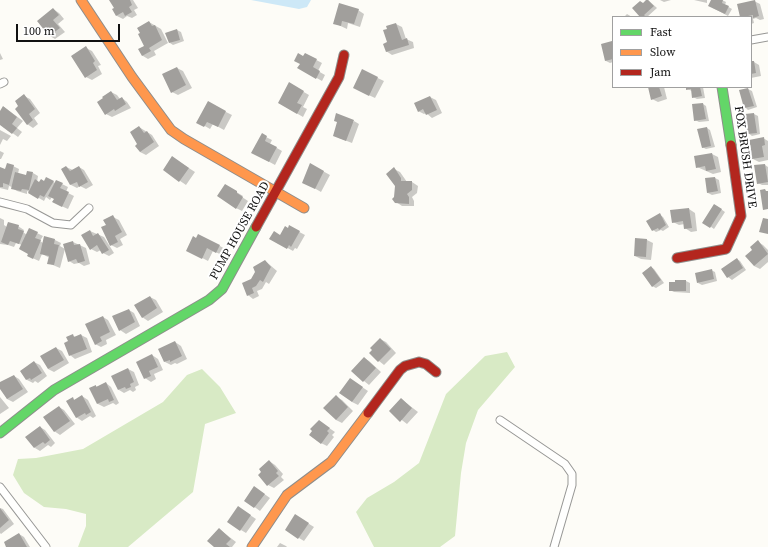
<!DOCTYPE html>
<html>
<head>
<meta charset="utf-8">
<style>
  body { margin:0 }
  #map { position:relative; width:768px; height:547px; overflow:hidden; background:#fdfcf7; font-family:"Source Serif 4",serif }
  canvas { display:block }
  .legend { position:absolute; left:612px; top:16px; width:140px; height:72px; box-sizing:border-box; background:#fff; border:1px solid #a0a0a0; margin:0; padding:5px 7px; list-style:none; font-size:12px; color:#111 }
  .legend li { display:flex; align-items:center; gap:8px; height:20px }
  .legend b { width:20px; border:1px solid #a0a0a0 }
  .scale { position:absolute; left:16px; top:24px; width:104px; height:18px; box-sizing:border-box; border:2px solid #111; border-top:0; padding-left:5px; font-size:12px; line-height:14px; white-space:nowrap; color:#111; -webkit-text-stroke:3px #fff; paint-order:stroke }
</style>
</head>
<body>
<div id="map">
<canvas width="768" height="547"></canvas>
<ul class="legend">
<li><b style="height:5px;background:#63d668"></b>Fast</li>
<li><b style="height:5px;background:#ff974d"></b>Slow</li>
<li><b style="height:5px;background:#b3261e"></b>Jam</li>
</ul>
<div class="scale">100 m</div>
</div>
<script>
const context = document.querySelector('canvas').getContext('2d');
context.lineJoin = 'round';
function paint(path, color) { context.fillStyle = color; context.fill(path, 'evenodd'); }
const toPath = rows => new Path2D(rows.map(r => 'M' + r).join(''));
function stroke(path, color, width, dash) { context.strokeStyle = color; context.lineWidth = width; context.lineCap = dash ? 'butt' : 'round'; context.setLineDash(dash || []); context.stroke(path); }
function label(font, color, halo, rows, align = 'center') {
  context.font = font + ' "Source Serif 4",serif'; context.lineWidth = 4; context.setLineDash([]); context.textBaseline = 'middle'; context.strokeStyle = halo; context.fillStyle = color; for (const [text, x, y, turn = 0] of rows) {
    context.save(); context.translate(x, y); context.rotate((+turn || 0) * Math.PI / 180); context.textAlign = isNaN(turn) ? turn : align; if (halo) context.strokeText(text, 0, 0); context.fillText(text, 0, 0); context.restore();
  }
}
paint(toPath([
  [507,352,515,367,478,410,466,443,461,473,455,536,440,547,374,547,356,512,367,498,394,482,419,463,446,394,485,356],
  [202,369,220,387,236,413,205,424,193,492,128,547,78,547,86,526,86,514,66,509,44,507,24,493,13,475,18,459,36,458,83,449,163,402,187,375]
]), '#d8eac5');
paint(toPath([
  [251,0,311,0,307,7,299,9]
]), '#cde8f7');
paint(toPath([
  [111,0,133,0,138,8,134,10,137,15,132,18,127,16,123,19,117,16,113,10,115,8],
  [648,0,657,8,647,17,641,17],
  [660,0,671,0,664,2],
  [694,0,707,0,707,3],
  [712,0,722,0,726,2,725,5,732,9,728,16,713,8],
  [754,1,760,4,764,19,760,20,756,18,753,19,754,23,751,24,751,17,741,17],
  [53,9,59,13,64,19,58,24,65,32,55,39,50,36,38,21],
  [358,10,364,14,360,27,348,23,347,29,334,23],
  [627,14,632,17,624,17],
  [149,22,161,29,168,43,154,51,156,55,148,59,143,56,139,50,146,46],
  [396,24,402,27,406,39,413,42,414,48,392,55,386,51,388,43,388,26],
  [177,30,181,32,184,41,173,45,170,43],
  [612,42,613,43,613,62,610,63,606,61],
  [86,48,92,51,101,65,98,66,102,74,92,80,86,77],
  [0,53,3,59,0,60],
  [305,54,322,63,318,71,325,75,322,81,299,68],
  [751,62,754,62,759,65,761,76,751,78],
  [177,68,183,71,192,88,178,95,172,92],
  [363,71,384,81,375,98,360,91],
  [290,84,309,95,303,107,307,109,303,117,279,103],
  [649,87,664,87,667,99,658,102,652,99],
  [687,87,703,87,705,98,697,99,693,97,692,91,687,89],
  [748,89,752,91,757,107,748,110,745,107],
  [111,92,117,95,120,99,122,98,127,102,131,108,112,117,106,114],
  [24,96,30,99,40,113,34,118,38,124,33,128,27,124,20,106],
  [430,97,436,100,442,113,432,118,426,113,424,114,418,111],
  [208,103,232,115,224,130,213,124,210,129,198,122],
  [703,104,706,106,709,121,699,122,695,120],
  [4,107,23,121,17,128,22,132,18,137,0,124,0,112],
  [754,114,758,116,760,134,752,136,748,133,746,115],
  [354,121,359,124,352,143,339,138],
  [139,127,152,135,159,146,146,155,140,152,139,144],
  [707,128,710,130,715,147,706,149,702,147],
  [0,130,11,136,7,141,3,139,0,145],
  [262,135,272,140,270,144,282,151,275,165,253,153],
  [763,138,768,141,768,160,759,162,753,159],
  [0,151,4,153,1,159,0,159],
  [712,154,718,157,721,172,713,174,697,167],
  [178,161,195,172,186,185,164,170],
  [310,164,330,175,321,192,309,185],
  [765,165,768,167,768,185,762,185,758,183],
  [13,166,19,169,18,174,26,176,33,173,38,176,37,182,40,183,44,182,47,178,55,183,56,181,68,187,66,192,74,196,68,209,59,205,55,199,52,197,50,200,46,197,44,201,27,191,27,194,17,191,12,188,12,187,9,186,8,190,0,188,0,168,6,170],
  [66,167,73,170,79,167,84,170,93,185,86,189,80,186,77,188,71,185,62,169],
  [394,169,400,172,407,182,412,182,418,186,417,193,412,197,414,201,414,206,402,206,396,202],
  [715,178,719,180,721,193,712,195,708,193],
  [225,185,243,196,242,197,248,201,242,211,236,208],
  [715,205,725,212,714,229,704,222],
  [689,209,695,213,697,231,691,232,685,228,685,224,679,225,673,222],
  [660,215,663,217,669,227,663,231,661,230,656,232,653,230],
  [113,217,119,220,127,235,120,239,123,245,117,248,111,245],
  [0,218,4,220,4,225,7,227,18,226,24,230,23,232,27,235,37,233,43,236,40,241,43,243,55,240,61,243,60,246,65,249,60,268,48,263,50,258,42,254,39,261,28,256,29,254,22,245,16,243,14,247,8,245,0,244],
  [290,227,305,235,297,249,295,248,293,251,270,238,281,236],
  [90,231,104,237,114,253,109,256,103,253,101,250,97,252,91,249],
  [636,239,647,240,653,243,651,260,641,259,635,256],
  [73,242,86,248,90,264,84,266,79,263,74,264,69,261],
  [758,242,763,245,768,250,768,262,760,269,754,266,754,250],
  [220,246,225,249,222,255,213,251,208,261,187,250],
  [737,259,740,261,746,270,732,280,728,277,722,269],
  [265,261,270,265,277,271,269,284,266,282,262,289,257,291,259,296,253,299,248,295,251,280],
  [651,267,654,269,664,283,656,288,652,286],
  [711,270,715,272,717,281,702,285,698,283],
  [676,281,686,281,690,283,690,293,674,292,670,290],
  [150,297,156,300,163,312,148,321,142,317],
  [129,310,134,313,140,326,126,334,120,330],
  [103,317,108,320,116,335,106,340,107,344,101,347,95,344],
  [81,335,87,338,92,352,75,359,70,355,69,342,73,336,76,337],
  [380,339,386,342,396,353,384,365,379,361],
  [175,342,181,346,187,359,177,364,175,363,171,365,165,362],
  [56,348,62,351,69,363,54,372,48,369],
  [152,355,158,359,163,370,154,374,156,379,151,382,145,378],
  [364,358,369,361,381,372,369,385,364,381],
  [34,362,40,365,47,376,38,383,35,381,33,383,27,380,21,371],
  [128,369,134,372,139,385,135,387,136,390,133,392,130,390,124,393,119,390],
  [14,376,19,379,28,392,13,402,7,399,0,387,0,383],
  [106,383,111,387,119,403,116,405,113,403,104,407,98,404,91,389,96,386,98,387],
  [356,383,368,391,358,405,352,402],
  [82,396,88,400,96,416,93,418,90,416,82,421,76,417,73,399,75,400],
  [0,397,9,408,0,414],
  [336,397,342,400,353,411,342,423,336,420],
  [401,399,418,412,407,424,390,411],
  [59,407,64,410,75,424,60,435,54,431],
  [319,421,335,432,332,435,334,437,327,446,321,443],
  [40,427,45,430,55,443,51,447,48,445,40,451,35,448],
  [269,461,275,465,283,474,281,477,284,480,274,488,268,485,263,472],
  [260,491,270,498,260,511,245,500],
  [0,508,3,509,14,524,1,534,0,533],
  [244,511,256,519,246,533,241,530],
  [301,519,314,527,304,541,299,538],
  [219,529,236,542,232,547,215,547],
  [19,534,24,537,30,547,8,547],
  [280,543,286,546,287,547,277,547]
]), '#0003');
paint(toPath([
  [109,0,130,0,132,5,129,7,132,12,125,16,123,12,116,16,112,9,114,8],
  [646,0,648,0,654,6,644,15,646,17,640,17,632,8,640,1,643,3],
  [711,0,723,0,722,3,729,6,725,14,708,6],
  [755,0,759,16,753,18,753,15,748,16,748,17,740,17,737,4],
  [339,3,359,9,354,24,342,21,341,26,333,24],
  [53,8,59,15,53,20,60,28,49,36,37,21],
  [149,21,152,26,155,25,162,40,149,48,151,51,142,56,138,49,144,46,138,34,140,33,137,28],
  [396,23,402,40,407,38,409,45,386,52,383,44,387,42,383,30,387,29,386,26],
  [177,29,180,40,169,43,165,33],
  [612,41,613,59,605,61,601,44],
  [86,46,95,61,93,63,97,70,85,78,71,56],
  [298,53,303,56,305,53,317,59,313,67,320,71,316,79,297,68,300,64,294,61],
  [751,61,754,61,756,73,751,74],
  [177,67,186,85,171,93,162,74],
  [362,69,378,77,369,96,353,88],
  [289,82,304,91,297,103,302,105,297,114,278,103],
  [648,87,659,87,662,96,651,100],
  [686,87,700,87,702,96,692,98,691,89,686,90],
  [748,88,754,106,744,108,739,90],
  [111,91,117,100,122,97,126,104,115,111,114,109,105,115,97,102,103,98,102,97],
  [24,94,35,109,29,114,33,120,27,125,15,109,18,106,15,101],
  [430,96,437,110,426,115,423,109,418,112,414,103],
  [208,101,226,111,218,127,207,122,204,127,196,123],
  [703,103,706,119,694,121,692,104],
  [3,106,17,117,12,124,17,128,12,134,0,125,0,111],
  [336,113,354,120,346,141,333,136,337,122,334,121],
  [754,113,757,133,747,134,745,114],
  [139,126,144,133,147,131,154,142,140,152,135,146,137,144,130,132],
  [707,127,711,146,702,148,697,129],
  [262,133,267,136,265,141,277,147,269,162,251,153],
  [764,137,765,145,762,146,764,157,752,159,749,140],
  [712,153,716,169,706,171,705,166,696,168,694,156],
  [172,156,189,168,179,182,163,170],
  [7,163,14,165,9,185,3,183,3,187,0,187,0,167,5,169],
  [310,163,324,171,315,189,302,183],
  [765,164,768,182,757,184,754,165],
  [66,166,70,171,79,166,88,182,79,187,77,182,70,185,61,169],
  [394,167,401,178,401,181,412,181,412,190,407,194,409,197,409,204,395,203,392,199,394,197,395,186,386,174],
  [27,171,33,172,29,190,22,189,21,191,11,189,15,172,26,175],
  [46,177,54,181,44,197,40,195,38,199,28,193,35,179,39,182,41,179,44,181],
  [715,177,718,191,707,193,705,178],
  [56,180,63,183,60,188,69,192,62,207,52,202,54,199,48,196],
  [225,184,237,191,237,193,243,197,236,209,217,196],
  [765,189,766,191,768,191,768,209,763,210,760,190],
  [714,204,722,209,710,228,702,223],
  [689,208,692,228,684,229,683,221,672,223,670,210],
  [660,213,666,225,659,230,658,228,652,231,646,221],
  [113,215,122,232,115,236,118,242,110,246,101,227,106,225,103,220],
  [763,218,768,219,768,234,759,232],
  [8,222,19,225,18,229,24,231,19,244,10,241,8,245,1,242],
  [289,225,300,231,291,247,289,245,287,249,269,239,274,231,280,235,285,226,288,228],
  [29,228,38,232,35,238,41,240,33,259,27,256,28,254,19,249],
  [90,230,93,236,98,233,109,250,102,254,97,245,90,250,81,235],
  [198,234,220,245,216,253,207,248,202,259,186,251,193,236,196,238],
  [44,236,55,239,54,244,59,245,54,265,47,264,49,256,40,254],
  [635,238,647,239,646,257,634,256],
  [758,240,768,254,754,266,745,256,752,250,750,247],
  [73,241,74,245,80,244,85,261,78,263,76,259,68,262,63,244],
  [737,258,743,268,727,278,721,269],
  [265,260,271,267,263,282,260,280,256,286,252,288,254,293,247,296,242,283,251,279,255,272,253,267],
  [651,266,661,280,652,287,642,273],
  [712,269,714,279,697,283,695,273],
  [675,280,686,280,686,291,669,291,669,282,675,282],
  [150,296,157,308,142,318,134,305],
  [129,309,135,322,119,331,112,316],
  [103,316,110,332,100,337,102,341,95,345,85,324],
  [73,334,74,337,81,334,87,349,69,356,64,343,68,341,66,337],
  [380,338,391,349,378,362,369,353,372,350,370,348],
  [175,341,182,356,170,362,170,360,164,362,158,349],
  [56,347,64,360,48,369,40,356],
  [152,354,158,367,149,371,151,376,144,379,136,362],
  [364,357,376,368,363,382,351,371],
  [34,361,42,373,31,380,30,378,26,380,20,371],
  [128,368,134,382,130,384,131,387,126,389,125,387,118,390,111,376],
  [14,375,23,389,7,399,0,389,0,382],
  [350,378,363,387,352,402,339,393],
  [106,382,114,400,109,402,108,399,97,404,89,388,96,385,96,387],
  [82,395,91,412,86,415,85,413,76,418,66,401,73,397,74,400],
  [336,395,348,407,336,420,323,408],
  [401,398,412,408,400,422,389,411],
  [59,406,70,421,54,432,43,417],
  [319,420,330,428,327,431,329,433,321,444,309,435,312,431,310,429],
  [40,426,50,440,45,444,43,442,34,448,25,437],
  [269,460,278,471,276,473,279,476,267,486,258,475,261,472,259,469],
  [254,486,265,494,254,508,244,501],
  [238,506,251,515,240,531,227,522],
  [0,508,9,520,0,528],
  [295,514,309,523,298,539,285,530],
  [219,528,231,539,226,544,230,547,214,547,207,541],
  [19,533,27,547,6,547,4,542]
]), '#a19f9c');
const street = toPath([
  [751,40,768,37],
  [0,84,4,82],
  [0,202,27,209,53,223,71,225,89,208],
  [500,420,565,464,572,474,572,485,554,547],
  [0,487,46,547]
]);
const fast = toPath([
  [722,87,731,145],
  [0,433,54,390,209,300,222,289,256,227]
]);
const slow = toPath([
  [81,0,132,77,171,130,184,139,304,208],
  [252,547,287,495,331,462,368,413]
]);
const jam = toPath([
  [256,227,339,77,344,55],
  [677,258,726,249,741,216,731,145],
  [368,413,400,370,405,366,419,362,426,364,436,372]
]);
stroke(street, '#979795', 9);
stroke(fast, '#8e8d8b', 11);
stroke(slow, '#8e8d8b', 11);
stroke(jam, '#8e8d8b', 11);
stroke(street, '#fffffe', 7);
stroke(fast, '#63d668', 9);
stroke(slow, '#ff974d', 9);
stroke(jam, '#b3261e', 9);
label('12px', '#111', '#fff', [
  ["FOX BRUSH DRIVE",745,157,82],
  ["PUMP HOUSE ROAD",240,231,-61]
]);
</script>
</body>
</html>
